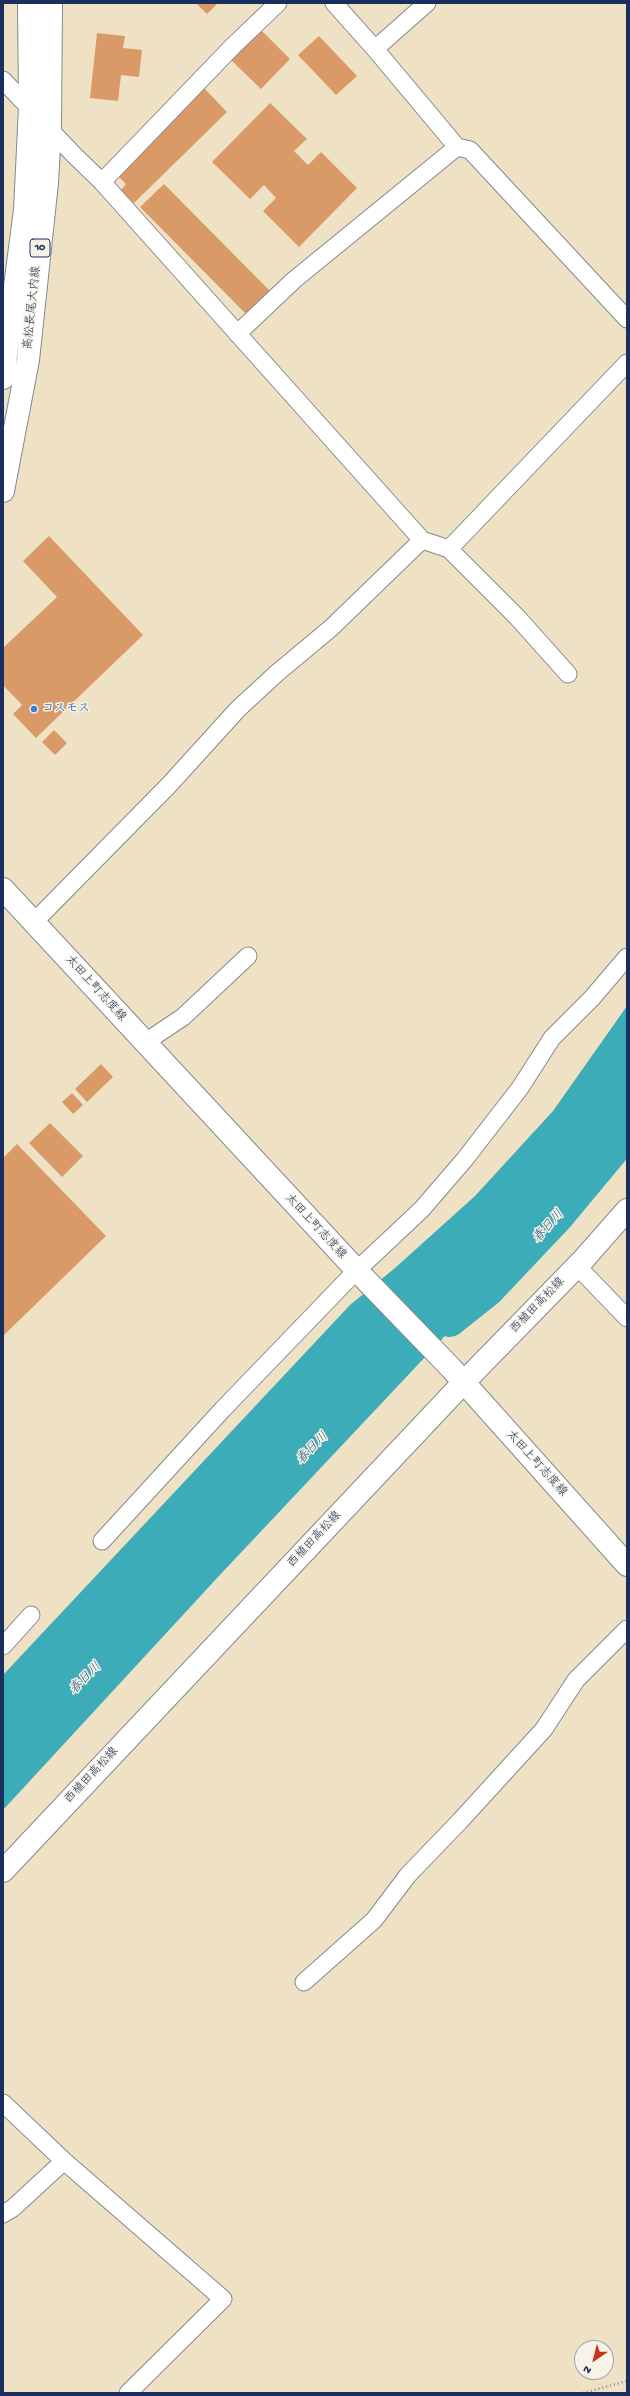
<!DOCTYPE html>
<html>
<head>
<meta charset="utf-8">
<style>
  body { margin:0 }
  #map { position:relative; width:630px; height:2396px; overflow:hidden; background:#efe2c4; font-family:"Gochi Hand",sans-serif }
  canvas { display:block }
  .frame { position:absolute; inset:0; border:4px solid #1b2f5e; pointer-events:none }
  .north { position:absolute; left:574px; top:2340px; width:40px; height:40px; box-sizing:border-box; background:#f7f3e8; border:1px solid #9fa5b1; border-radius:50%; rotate:215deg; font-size:11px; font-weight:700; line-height:16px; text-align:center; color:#1b2f5e }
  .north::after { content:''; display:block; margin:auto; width:14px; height:18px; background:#c8321e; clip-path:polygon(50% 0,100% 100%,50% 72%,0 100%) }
</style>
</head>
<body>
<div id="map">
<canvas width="630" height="2396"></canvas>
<div class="frame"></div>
<div class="north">N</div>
</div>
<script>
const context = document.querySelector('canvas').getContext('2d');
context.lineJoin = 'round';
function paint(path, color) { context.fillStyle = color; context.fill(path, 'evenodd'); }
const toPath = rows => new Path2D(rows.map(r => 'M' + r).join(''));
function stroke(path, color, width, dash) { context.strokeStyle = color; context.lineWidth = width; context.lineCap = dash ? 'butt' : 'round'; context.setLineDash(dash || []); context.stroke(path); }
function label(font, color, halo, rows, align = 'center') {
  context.font = font + ' "Gochi Hand","Klee One",sans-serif'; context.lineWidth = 3; context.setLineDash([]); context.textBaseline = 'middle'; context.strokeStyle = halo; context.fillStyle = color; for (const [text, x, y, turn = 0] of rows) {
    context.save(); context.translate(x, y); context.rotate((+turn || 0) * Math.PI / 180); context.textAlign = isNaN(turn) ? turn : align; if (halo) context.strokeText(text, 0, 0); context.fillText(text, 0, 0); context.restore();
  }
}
paint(toPath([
  [627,1006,627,1137,603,1168,218,1577,3,1810,3,1675,350,1305,395,1268,475,1196,553,1111]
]), '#3cacb8');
stroke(toPath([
  [450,1322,489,1291,559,1217,627,1135]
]), '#3cacb8', 30);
paint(toPath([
  [196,3,218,3,207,14],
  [261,30,290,59,261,89,231,60],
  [97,33,125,36,123,48,142,50,139,77,121,75,118,101,90,98],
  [319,36,357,76,336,95,298,55],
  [204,88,227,112,134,203,121,190,126,184,116,174],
  [270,103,307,139,294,151,308,165,321,152,357,188,299,247,263,211,276,198,264,185,250,199,212,162],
  [164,184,271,292,247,315,140,207],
  [49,536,143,635,36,738,13,714,22,705,3,685,3,648,57,597,23,561],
  [54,730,67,743,55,755,42,742],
  [101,1064,113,1077,87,1102,75,1089],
  [72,1093,83,1105,73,1114,62,1102],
  [50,1123,83,1156,62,1177,29,1143],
  [17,1144,106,1236,3,1336,3,1158]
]), '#da9a68');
const street = toPath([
  [334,3,375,49,427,3],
  [3,80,74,155,102,182,422,540,331,628,277,673,238,709,169,785,34,922],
  [457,147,470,150,627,319],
  [102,182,234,45,278,3],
  [237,334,294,280,457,147,375,49],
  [422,540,449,549,627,363],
  [449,549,517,617,568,674],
  [144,1043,183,1017,248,956],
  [577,1266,627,1318],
  [102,1541,223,1409,356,1271,422,1209,465,1159,520,1088,552,1038,592,998,627,957],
  [3,1646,31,1615],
  [304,1982,374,1920,408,1875,460,1821,544,1729,576,1680,627,1629],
  [3,2103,64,2161,223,2299,128,2393],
  [3,2214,13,2208,64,2161]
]);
const secondary = toPath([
  [3,889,363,1277,451,1368,627,1565],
  [3,1871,464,1382,583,1260,627,1210]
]);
const primary = toPath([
  [3,378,25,210,30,107,29,3],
  [3,491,28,360,47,183,50,128,51,3]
]);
stroke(street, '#858891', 19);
stroke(secondary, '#858891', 24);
stroke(primary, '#858891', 24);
stroke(toPath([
  [583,2393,627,2381]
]), '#858891', 2.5, [1, 3]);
stroke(street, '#fff', 17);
stroke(secondary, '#fff', 22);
stroke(primary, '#fff', 22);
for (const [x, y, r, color] of [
  [34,709,4,"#3f7fe0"]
]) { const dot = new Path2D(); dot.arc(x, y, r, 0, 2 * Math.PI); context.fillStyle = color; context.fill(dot); stroke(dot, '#f7f3e8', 1.5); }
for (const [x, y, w] of [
  [40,248,20]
]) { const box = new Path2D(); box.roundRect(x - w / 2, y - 9, w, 18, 3); context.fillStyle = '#f7f3e8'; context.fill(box); stroke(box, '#1b2f5e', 1); }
label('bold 11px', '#1b2f5e', null, [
  ["10",40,248]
]);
label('12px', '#1b2f5e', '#f7f3e8', [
  ["高松長尾大内線",33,308,-84],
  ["太田上町志度線",95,989,48],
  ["太田上町志度線",315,1227,47],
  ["西植田高松線",538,1306,-46],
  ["太田上町志度線",536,1464,48],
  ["西植田高松線",315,1540,-47],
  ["西植田高松線",92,1776,-47]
]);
label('bold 12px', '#366cbe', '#f7f3e8', [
  ["コスモス",42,709]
], 'left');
label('italic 13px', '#275b7e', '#f7f3e8', [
  ["春日川",549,1227,-48],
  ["春日川",313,1449,-45],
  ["春日川",86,1679,-45]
]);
</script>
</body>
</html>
